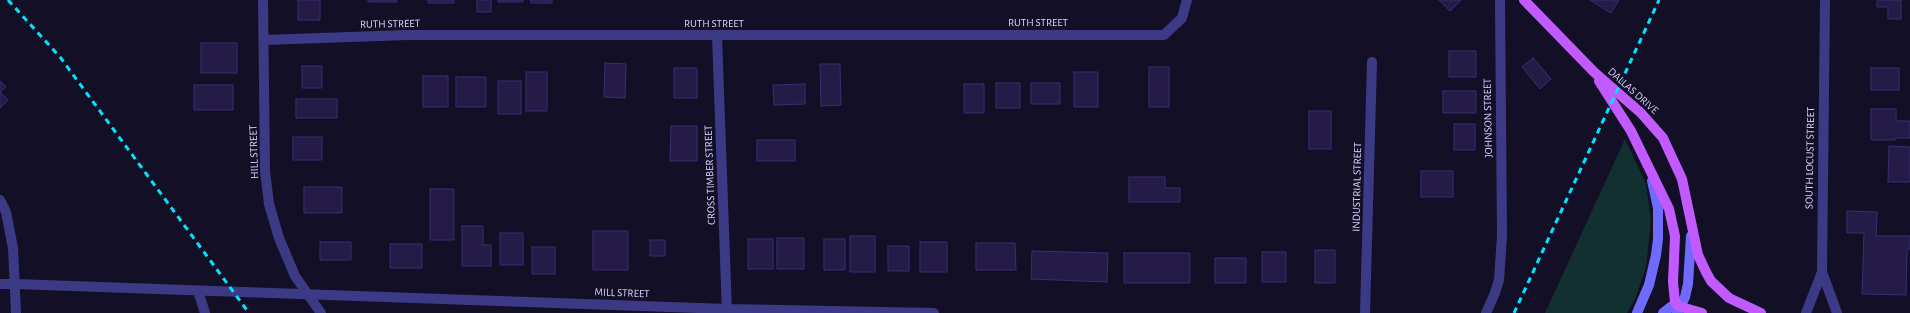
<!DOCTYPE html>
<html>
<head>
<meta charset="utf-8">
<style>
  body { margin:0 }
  canvas { display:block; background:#130f26 }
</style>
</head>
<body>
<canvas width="1910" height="313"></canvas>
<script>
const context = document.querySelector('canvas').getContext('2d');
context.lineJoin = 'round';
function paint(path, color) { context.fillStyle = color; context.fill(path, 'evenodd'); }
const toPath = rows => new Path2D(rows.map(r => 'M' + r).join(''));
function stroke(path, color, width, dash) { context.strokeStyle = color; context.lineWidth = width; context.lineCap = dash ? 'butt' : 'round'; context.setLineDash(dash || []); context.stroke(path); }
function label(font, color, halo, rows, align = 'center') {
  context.font = font + ' "Alegreya Sans",sans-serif'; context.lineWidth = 3; context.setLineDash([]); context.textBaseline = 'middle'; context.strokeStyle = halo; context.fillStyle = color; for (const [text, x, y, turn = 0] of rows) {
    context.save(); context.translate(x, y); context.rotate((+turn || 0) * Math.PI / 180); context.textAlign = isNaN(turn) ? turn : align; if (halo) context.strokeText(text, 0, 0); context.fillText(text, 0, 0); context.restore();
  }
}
paint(toPath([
  [1625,139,1646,184,1651,221,1646,267,1636,297,1627,313,1545,313]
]), '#12302f');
const building = toPath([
  [298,0,320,0,320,20,298,20,298,0],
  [368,0,397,0,397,2,368,2,368,0],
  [428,0,454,0,454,3,428,3,428,0],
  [477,0,491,0,491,12,477,12,477,0],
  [498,0,523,0,523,2,498,2,498,0],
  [531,0,552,0,552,3,531,3,531,0],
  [1439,0,1461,0,1450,11,1439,0],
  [1590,0,1619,0,1611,13,1590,0],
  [1877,0,1901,0,1901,19,1888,19,1888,7,1877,7,1877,0],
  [201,43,237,43,237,73,201,73,201,43],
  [1449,51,1476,51,1476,77,1449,77,1449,51],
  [1533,58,1551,79,1540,89,1522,67,1533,58],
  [605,63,626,64,625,98,604,97,605,63],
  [820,64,840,64,841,105,821,106,820,64],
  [302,66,322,66,322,88,302,88,302,66],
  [1149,67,1169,67,1169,107,1149,107,1149,67],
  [674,68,697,68,697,98,674,98,674,68],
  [1871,68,1899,68,1899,90,1871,90,1871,68],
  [526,72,547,72,547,111,526,111,526,72],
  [1074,72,1098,72,1098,107,1074,107,1074,72],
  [423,76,448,76,448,107,423,107,423,76],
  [456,77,486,77,486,107,456,107,456,77],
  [0,81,6,87,0,92,8,100,0,108,0,81],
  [498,81,521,81,521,114,498,114,498,81],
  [996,83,1020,83,1020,108,996,108,996,83],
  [1031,83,1060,83,1060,104,1031,104,1031,83],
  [805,84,805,104,774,105,773,85,805,84],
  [964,84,984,84,984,113,964,113,964,84],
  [194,85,233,85,233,110,194,110,194,85],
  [1443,91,1476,91,1476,113,1443,113,1443,91],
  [296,99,337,99,337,118,296,118,296,99],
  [1871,109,1896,109,1896,121,1910,121,1910,138,1895,138,1895,140,1871,140,1871,109],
  [1309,111,1331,111,1331,149,1309,149,1309,111],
  [1454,124,1475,124,1475,150,1454,150,1454,124],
  [671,126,697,126,697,161,670,161,671,126],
  [293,137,322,137,322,160,293,160,293,137],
  [757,140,795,140,795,161,757,161,757,140],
  [1889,146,1910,147,1910,182,1888,182,1889,146],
  [1421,171,1453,171,1453,197,1421,197,1421,171],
  [1129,177,1165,177,1165,188,1180,188,1180,202,1129,202,1129,177],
  [304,187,342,187,342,213,304,213,304,187],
  [430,189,454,189,454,240,430,240,430,189],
  [1847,211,1877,212,1876,236,1910,236,1910,249,1907,249,1906,295,1862,294,1864,233,1847,233,1847,211],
  [462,226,483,226,483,245,491,245,491,266,462,266,462,226],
  [593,231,628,231,628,270,593,270,593,231],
  [500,233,523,233,523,265,500,265,500,233],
  [850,236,875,236,875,272,850,272,850,236],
  [777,238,804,238,804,269,777,269,777,238],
  [748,239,773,239,773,269,748,269,748,239],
  [824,239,845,239,845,270,824,270,824,239],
  [650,240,665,240,665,256,650,256,650,240],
  [320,242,351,242,351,260,320,260,320,242],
  [920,242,947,242,947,272,920,272,920,242],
  [976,243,1015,243,1016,270,976,270,976,243],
  [390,244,422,244,422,268,390,268,390,244],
  [888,246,909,246,909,271,888,271,888,246],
  [532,247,555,247,555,274,532,274,532,247],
  [1315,250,1335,250,1335,283,1315,283,1315,250],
  [1032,251,1108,253,1107,282,1031,279,1032,251],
  [1262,252,1286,252,1286,282,1262,282,1262,252],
  [1124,253,1190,253,1190,283,1124,283,1124,253],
  [1215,258,1246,258,1246,283,1215,283,1215,258]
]);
paint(building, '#241b47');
stroke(building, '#3b2d73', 1);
stroke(toPath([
  [263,0,265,171,269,204,279,238,295,276,321,313],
  [717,36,727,313],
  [264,40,407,35,1164,35,1182,18,1187,0],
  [1822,272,1837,313],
  [15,284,727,309,934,313],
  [198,291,205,313],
  [1365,313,1372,62],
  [1486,313,1495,293,1499,280,1502,236,1500,0],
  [1806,313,1822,272,1825,0]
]), '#3d3a85', 10);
stroke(toPath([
  [0,200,6,212,13,248,16,313],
  [0,284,15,284]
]), '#3d3a85', 10);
stroke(toPath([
  [1637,313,1649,285,1656,255,1658,239,1658,208,1652,181],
  [1663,313,1672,306,1678,306],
  [1677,313,1685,297,1688,284,1691,236]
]), '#6f6bff', 10);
stroke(toPath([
  [1524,0,1594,72,1641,113,1663,138,1682,179,1698,255,1706,272,1711,281,1729,298,1761,313],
  [1599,81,1631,131,1669,209,1675,236,1673,282,1675,302,1678,306,1702,313]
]), '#c25bff', 10);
stroke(toPath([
  [8,0,60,57,249,313],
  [1514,313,1659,0]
]), '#00e5ff', 3, [6, 5]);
label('11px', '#d9d4ff', '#130f26', [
  ["RUTH STREET",1038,23],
  ["RUTH STREET",390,24,-1],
  ["RUTH STREET",714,24],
  ["DALLAS DRIVE",1633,91,42],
  ["JOHNSON STREET",1488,118,-91],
  ["HILL STREET",254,152,-92],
  ["SOUTH LOCUST STREET",1810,158,-89],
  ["CROSS TIMBER STREET",710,175,-92],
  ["INDUSTRIAL STREET",1357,187,-89],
  ["MILL STREET",622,293,2]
]);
</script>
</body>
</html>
